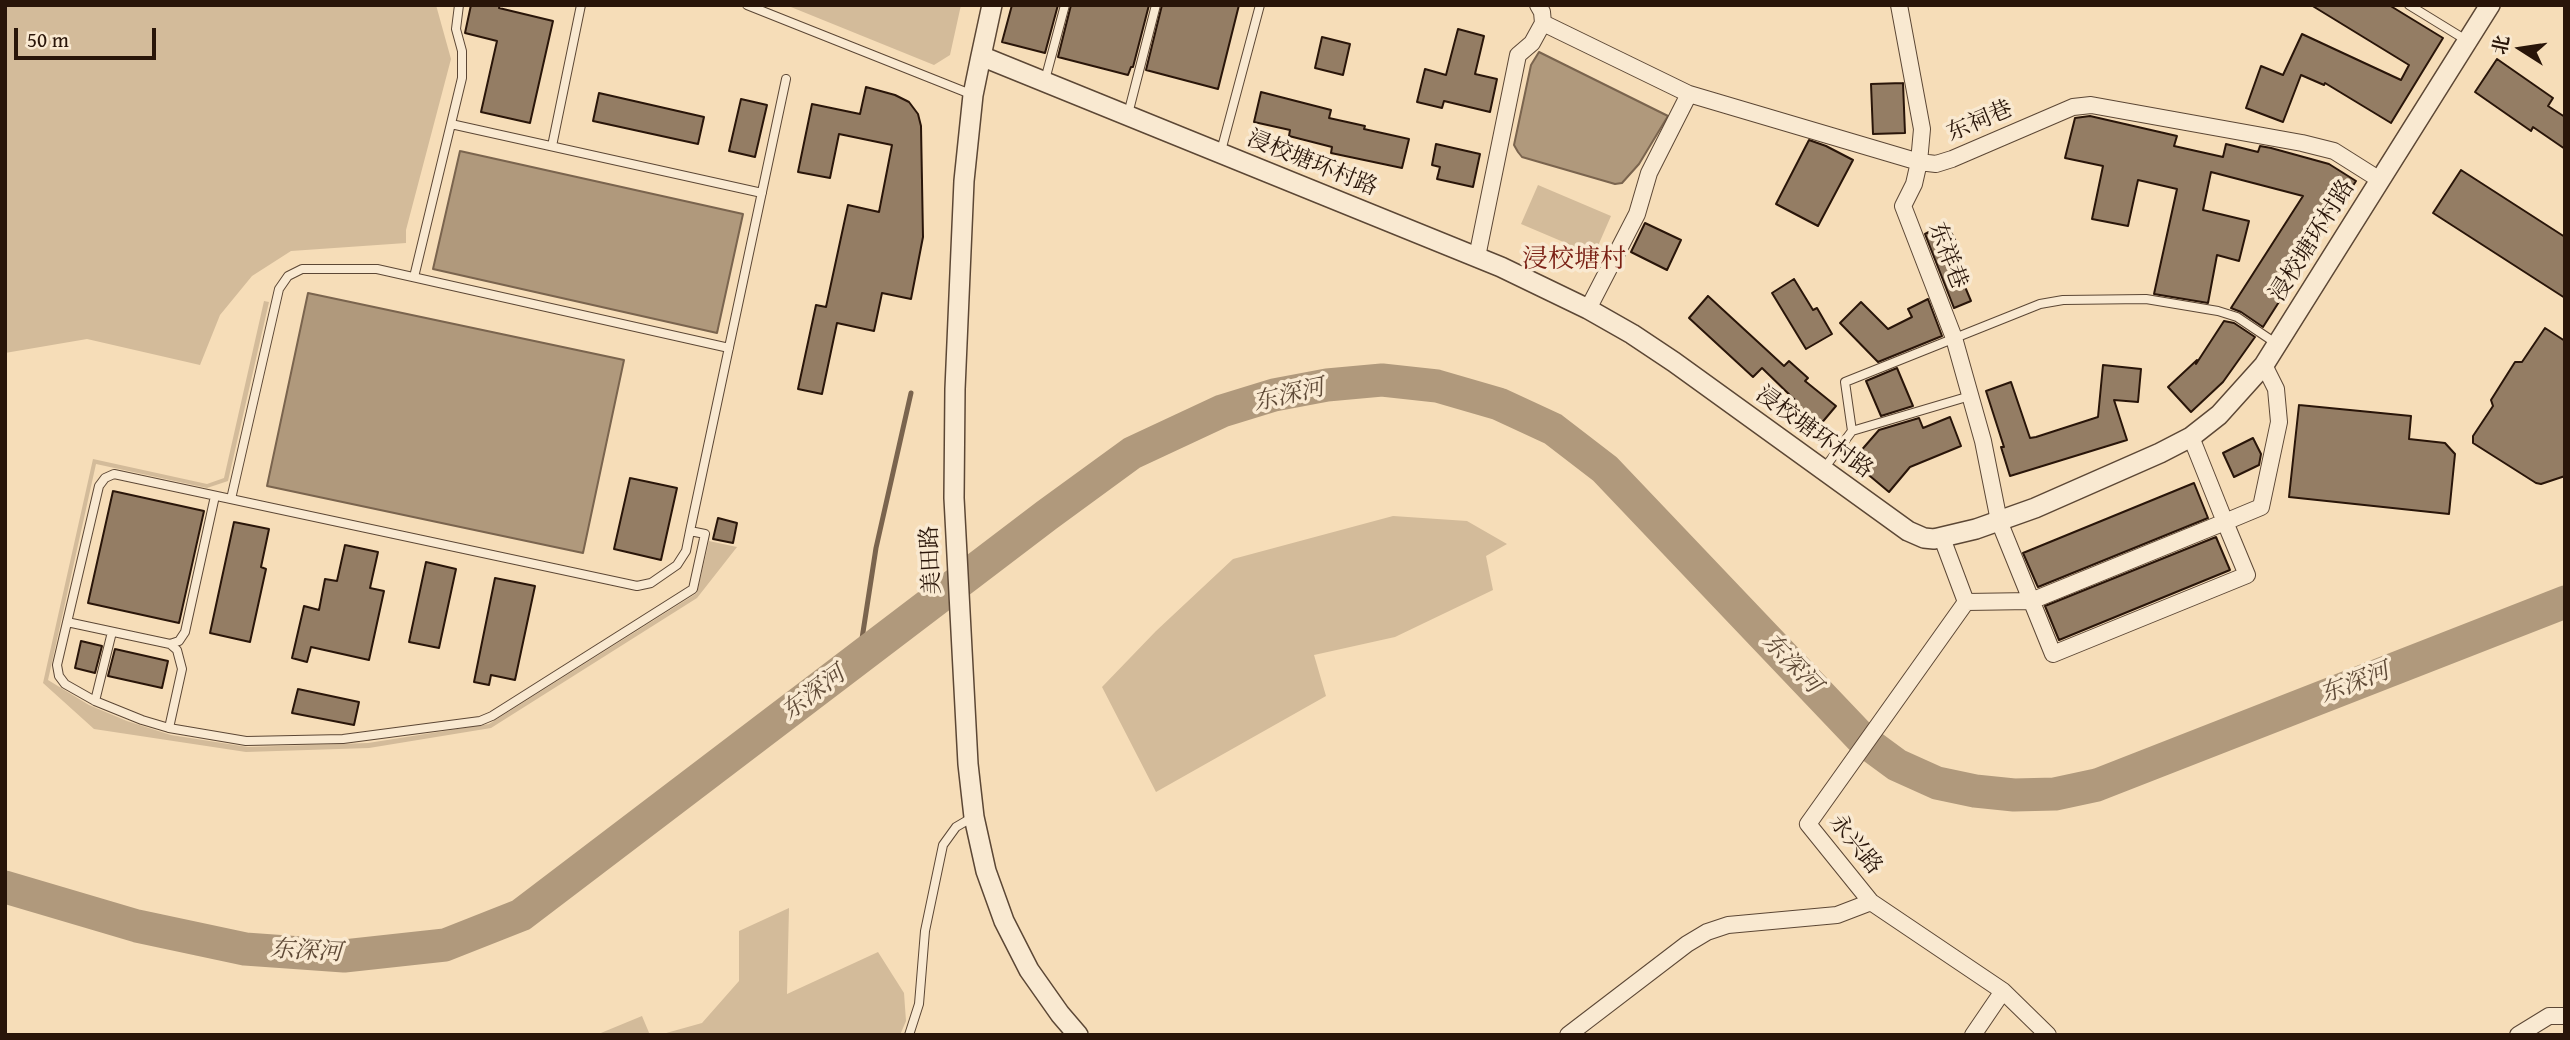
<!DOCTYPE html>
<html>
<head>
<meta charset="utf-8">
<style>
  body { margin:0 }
  #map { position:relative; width:2570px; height:1040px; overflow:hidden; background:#f6ddb8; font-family:"Gentium Book Plus","Noto Serif SC",serif }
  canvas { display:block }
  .frame { position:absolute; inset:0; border:7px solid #291509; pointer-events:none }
  .north { position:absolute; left:2486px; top:14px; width:70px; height:70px; -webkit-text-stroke:5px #f9e9d1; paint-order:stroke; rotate:282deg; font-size:19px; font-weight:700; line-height:28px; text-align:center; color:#291509 }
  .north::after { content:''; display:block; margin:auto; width:24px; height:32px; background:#291509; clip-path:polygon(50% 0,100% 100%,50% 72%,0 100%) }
  .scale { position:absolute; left:14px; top:28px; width:142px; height:32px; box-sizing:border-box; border:4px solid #291509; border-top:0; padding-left:9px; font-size:21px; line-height:24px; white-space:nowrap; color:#291509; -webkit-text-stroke:5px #f9e9d1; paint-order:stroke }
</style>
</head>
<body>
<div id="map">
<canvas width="2570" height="1040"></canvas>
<div class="frame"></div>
<div class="north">北</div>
<div class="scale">50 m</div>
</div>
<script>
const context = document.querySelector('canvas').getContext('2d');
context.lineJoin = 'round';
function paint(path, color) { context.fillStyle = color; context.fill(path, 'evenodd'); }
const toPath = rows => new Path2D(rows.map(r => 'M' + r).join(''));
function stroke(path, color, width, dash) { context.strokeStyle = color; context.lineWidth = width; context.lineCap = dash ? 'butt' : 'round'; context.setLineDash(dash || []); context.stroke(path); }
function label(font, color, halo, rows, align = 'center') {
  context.font = font + ' "Gentium Book Plus","Noto Serif SC",serif'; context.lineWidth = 7; context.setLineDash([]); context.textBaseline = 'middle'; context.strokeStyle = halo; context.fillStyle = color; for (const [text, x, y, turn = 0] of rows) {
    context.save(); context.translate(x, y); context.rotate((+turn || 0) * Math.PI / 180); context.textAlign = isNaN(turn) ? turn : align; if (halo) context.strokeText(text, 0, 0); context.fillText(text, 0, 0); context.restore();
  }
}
paint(toPath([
  [5,5,436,5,451,59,406,230,406,243,291,251,252,276,220,315,200,365,87,339,5,353],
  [786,5,961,5,950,55,934,65],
  [1538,185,1611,216,1594,255,1521,224],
  [264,301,269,302,228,481,207,488,96,464,48,680,89,705,127,721,171,735,248,747,368,743,489,724,697,593,709,541,737,547,697,598,491,728,369,748,246,752,94,729,43,683,93,459,207,484,224,478],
  [1393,516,1467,521,1507,544,1486,556,1493,590,1395,637,1314,655,1326,696,1156,792,1102,687,1156,631,1233,559],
  [789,908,787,994,878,952,904,993,906,1021,900,1035,659,1035,702,1023,739,981,739,931],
  [642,1016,650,1035,596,1035]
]), '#d3bb9a');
const water = toPath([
  [1539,52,1668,116,1639,164,1622,183,1615,184,1522,157,1518,152,1514,145,1531,65,1539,52],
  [460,151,743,214,717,333,433,269,460,151],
  [308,293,624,360,583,553,267,486,308,293]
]);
paint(water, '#b0997c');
stroke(water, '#7a644e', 2);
stroke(toPath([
  [859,658,876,548,911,393]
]), '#7a644e', 5);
stroke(toPath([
  [5,887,137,926,245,949,344,956,445,945,521,915,1047,515,1132,453,1222,411,1274,395,1327,385,1382,380,1437,386,1499,404,1553,429,1605,469,1863,740,1897,765,1937,783,1975,791,2014,795,2055,794,2097,785,2565,602]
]), '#b0997c', 33);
const building = toPath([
  [471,5,500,5,499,8,553,21,530,123,481,112,497,41,465,33,471,5],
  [1012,5,1058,5,1045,53,1002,42,1012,5],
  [1071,5,1149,5,1133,67,1131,67,1128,75,1058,57,1071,5],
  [1162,5,1239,5,1218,89,1146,70,1162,5],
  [2311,5,2389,5,2443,38,2391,123,2325,83,2324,85,2301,75,2283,122,2246,108,2261,66,2283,75,2302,34,2401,80,2409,65,2311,5],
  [1458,29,1484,36,1475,74,1497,79,1490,112,1444,101,1442,108,1417,102,1425,69,1446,75,1458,29],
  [1322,37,1350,44,1343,75,1315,68,1322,37],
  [2497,59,2553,98,2548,106,2565,117,2565,149,2533,127,2531,131,2475,92,2497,59],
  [1903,83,1905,133,1873,134,1871,84,1903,83],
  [866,87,895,95,909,102,918,114,921,126,923,237,911,299,882,293,874,331,837,323,822,394,798,389,816,305,826,307,848,205,879,212,892,145,839,134,830,178,798,172,812,104,860,114,866,87],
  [1261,92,1331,110,1329,118,1365,126,1364,129,1409,139,1402,168,1331,153,1332,147,1289,136,1290,130,1254,122,1261,92],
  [599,93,704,117,698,144,593,121,599,93],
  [741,99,767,105,755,157,729,151,741,99],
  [2090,116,2177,136,2174,146,2223,157,2226,144,2258,152,2260,146,2271,148,2329,164,2356,181,2263,327,2241,312,2231,308,2303,196,2211,172,2203,210,2249,221,2239,261,2217,255,2208,303,2154,294,2177,189,2138,180,2128,226,2092,219,2103,166,2065,158,2075,118,2090,116],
  [1809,140,1826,146,1853,160,1818,226,1776,204,1809,140],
  [1436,144,1480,154,1473,187,1437,179,1440,167,1432,165,1436,144],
  [2461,170,2565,237,2565,298,2433,213,2461,170],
  [1645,223,1681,240,1667,270,1631,252,1645,223],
  [1946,223,1961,251,1952,256,1971,301,1954,308,1925,234,1946,223],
  [1794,279,1813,310,1817,308,1832,334,1806,349,1772,293,1794,279],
  [1708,296,1784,366,1789,361,1808,378,1805,381,1836,406,1814,432,1788,410,1796,401,1762,368,1753,377,1689,318,1708,296],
  [1928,299,1942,336,1878,362,1840,323,1861,302,1888,329,1912,317,1908,309,1928,299],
  [2224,321,2234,323,2255,337,2223,382,2191,412,2168,387,2197,360,2196,364,2224,321],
  [2545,328,2565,341,2565,476,2541,484,2536,483,2473,443,2473,436,2493,406,2491,400,2515,362,2522,362,2545,328],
  [2103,365,2141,369,2138,402,2114,400,2127,440,2010,476,2001,447,2004,447,1986,391,2011,382,2030,438,2036,437,2098,417,2103,365],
  [1897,368,1913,406,1881,416,1866,381,1897,368],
  [2299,405,2411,416,2409,439,2445,443,2455,454,2449,514,2289,497,2299,405],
  [1950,417,1961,446,1910,467,1889,492,1852,461,1879,430,1919,418,1923,428,1950,417],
  [2253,438,2261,454,2259,465,2234,477,2223,453,2253,438],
  [630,478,677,488,661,560,614,549,630,478],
  [2194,483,2208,518,2038,587,2037,585,2023,553,2194,483],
  [113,491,204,511,179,623,88,603,113,491],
  [718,518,737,523,733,543,713,539,718,518],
  [234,522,269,529,261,567,266,569,250,642,210,633,234,522],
  [2216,537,2230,570,2059,640,2045,606,2216,537],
  [345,545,378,552,370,588,384,591,369,660,311,647,307,662,292,658,304,606,319,610,325,579,337,581,345,545],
  [426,562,456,569,439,648,409,642,426,562],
  [495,578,535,586,515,680,491,675,489,685,474,682,495,578],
  [81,641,102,646,95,673,75,668,81,641],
  [115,649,168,661,162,688,108,676,115,649],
  [298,689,359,702,354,725,292,713,298,689]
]);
paint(building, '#947d64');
stroke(building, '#291509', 2);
const service = toPath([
  [747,5,973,95],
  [2409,5,2466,40],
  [1045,80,1065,5],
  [1128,114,1156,5],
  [451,124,762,193],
  [552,146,581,5],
  [1221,151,1260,5],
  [414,277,462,78,462,51,456,29,459,5],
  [1852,431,1845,382,2040,304,2063,300,2146,299,2218,311,2237,317,2277,344],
  [1823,470,1852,431,1970,396],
  [231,499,279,289,288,276,302,269,377,269,729,348],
  [690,531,705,534,693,589,492,716,480,721,343,739,246,741,169,728,142,720,95,701,65,684,59,676,57,665,99,486,105,478,114,474,637,586,651,583,677,565,686,551,690,531,786,79],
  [67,622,170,644,177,650,182,669,169,728],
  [170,644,179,641,185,632,215,496],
  [95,701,112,632],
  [909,1035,919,1004,925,931,943,845,956,827,973,817]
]);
const minor = toPath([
  [1538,5,1542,12,1543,23,1689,94,1919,162,1936,164,1952,159,2073,107,2091,105,2302,143,2334,151,2380,180],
  [1899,5,1922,129,1919,162,1914,184,1903,206,1954,338,1983,441,1999,521,2053,654,2247,575,2225,522,2261,507,2279,422,2276,389,2264,365],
  [1477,257,1518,55,1532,43,1543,23],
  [1588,309,1637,214,1649,173,1689,94],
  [1942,538,1966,602,2031,601,2225,522,2191,437],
  [1966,602,1808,824,1871,902,2003,991,2048,1035],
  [1568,1035,1687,944,1707,932,1728,925,1837,915,1871,902],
  [1973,1035,2003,991],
  [2518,1035,2549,1016,2565,1016]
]);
const tertiary = toPath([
  [992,5,981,56,1501,267,1588,309,1632,334,1674,362,1908,531,1924,538,1934,539,1976,529,2035,508,2160,453,2191,437,2219,415,2264,365,2490,5],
  [981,56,973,95,964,181,955,389,954,498,968,764,974,817,986,871,1004,921,1029,970,1060,1014,1078,1035]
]);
stroke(service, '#5c4735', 10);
stroke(minor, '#5c4735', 18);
stroke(tertiary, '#5c4735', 22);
stroke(service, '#f9e9d1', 8);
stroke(minor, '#f9e9d1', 16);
stroke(tertiary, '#f9e9d1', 19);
label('23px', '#291509', '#f9e9d1', [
  ["东祠巷",1980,122,-23],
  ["浸校塘环村路",1312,164,22],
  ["浸校塘环村路",2313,241,-58],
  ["东祥巷",1947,256,69],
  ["浸校塘环村路",1814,433,36],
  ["美田路",932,560,-93],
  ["永兴路",1855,845,51]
]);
label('italic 24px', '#5f4a37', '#f9e9d1', [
  ["东深河",1289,396,-13],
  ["东深河",1791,664,46],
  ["东深河",2355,684,-21],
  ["东深河",814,694,-37],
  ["东深河",306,952,3]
]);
label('26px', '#7a1f14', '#f9e9d1', [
  ["浸校塘村",1574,260]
]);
</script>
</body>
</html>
